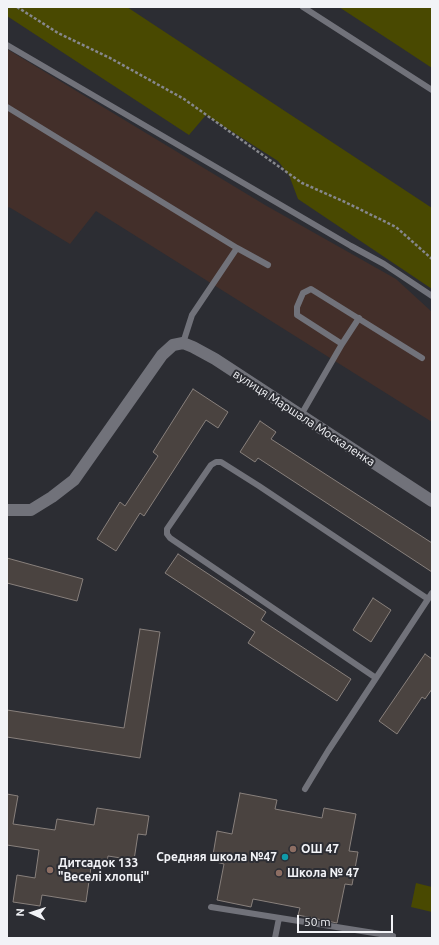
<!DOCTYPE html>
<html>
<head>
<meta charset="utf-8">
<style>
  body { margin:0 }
  #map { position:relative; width:439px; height:945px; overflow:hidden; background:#2c2d33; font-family:Ubuntu,sans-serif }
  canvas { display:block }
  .frame { position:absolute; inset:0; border:8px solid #f2f3f7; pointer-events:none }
  .north { position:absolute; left:12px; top:893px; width:40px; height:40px; -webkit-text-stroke:3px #2c2d33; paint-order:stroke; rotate:273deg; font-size:11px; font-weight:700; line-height:16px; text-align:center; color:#f2f3f7 }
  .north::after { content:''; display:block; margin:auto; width:14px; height:18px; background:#f2f3f7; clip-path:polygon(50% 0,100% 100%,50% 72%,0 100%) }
  .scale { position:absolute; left:297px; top:915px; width:96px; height:18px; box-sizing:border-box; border:2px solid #f2f3f7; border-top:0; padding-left:5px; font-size:12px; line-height:14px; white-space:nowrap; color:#f2f3f7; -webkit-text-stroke:3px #2c2d33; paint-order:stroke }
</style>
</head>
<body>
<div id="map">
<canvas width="439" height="945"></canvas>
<div class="frame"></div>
<div class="north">N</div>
<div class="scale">50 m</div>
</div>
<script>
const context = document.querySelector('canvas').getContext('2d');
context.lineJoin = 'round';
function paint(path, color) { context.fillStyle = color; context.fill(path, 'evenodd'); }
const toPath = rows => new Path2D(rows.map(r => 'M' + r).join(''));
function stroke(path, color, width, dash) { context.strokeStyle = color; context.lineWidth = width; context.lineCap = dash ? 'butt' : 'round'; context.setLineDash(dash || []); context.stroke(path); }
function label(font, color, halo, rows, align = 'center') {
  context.font = font + ' Ubuntu,sans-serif'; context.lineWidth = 4; context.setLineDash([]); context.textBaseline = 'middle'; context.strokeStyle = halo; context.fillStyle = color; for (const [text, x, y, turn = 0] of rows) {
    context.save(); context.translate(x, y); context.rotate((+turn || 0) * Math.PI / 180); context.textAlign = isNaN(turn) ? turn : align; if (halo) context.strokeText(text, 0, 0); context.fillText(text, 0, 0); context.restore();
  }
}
paint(toPath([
  [7,49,265,205,396,279,432,312,432,422,96,211,70,244,9,207,7,209]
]), '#432f2a');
paint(toPath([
  [7,7,127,7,432,208,432,289,298,199,289,175,278,161,206,115,189,135,7,16],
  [339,7,432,7,432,68,391,41],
  [416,883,432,887,432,912,411,907]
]), '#494901');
const building = toPath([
  [193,389,228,412,218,428,206,420,144,516,140,513,116,551,97,539,120,502,125,506,158,456,153,452,193,389],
  [260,421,276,432,271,439,432,543,432,572,258,458,255,462,240,452,260,421],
  [178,554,266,612,261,620,351,679,337,701,248,643,255,632,165,573,178,554],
  [7,558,83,579,77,601,7,583,7,558],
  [373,598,391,610,371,642,353,630,373,598],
  [140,629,160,632,140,758,7,737,7,710,124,728,140,629],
  [425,654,432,659,432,689,425,699,422,697,397,734,379,721,425,654],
  [240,793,277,800,275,809,322,818,324,808,356,814,349,851,358,852,352,885,345,884,337,923,298,915,300,908,253,899,251,907,217,900,224,864,212,861,217,831,232,834,240,793],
  [7,794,18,796,13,824,55,830,57,819,94,825,97,808,149,816,146,835,138,834,134,860,108,856,107,862,92,860,86,902,42,895,40,906,13,902,17,875,35,878,39,850,7,845,7,794]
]);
paint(building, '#4a4340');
stroke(building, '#88807c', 1);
stroke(toPath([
  [17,7,58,33,110,58,184,99,302,183,345,202,396,227,432,259]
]), '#86878c', 2.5, [3, 2]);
stroke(toPath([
  [303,7,432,90],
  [7,45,351,246,384,264,432,296],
  [7,107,237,248,192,315,183,343],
  [237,248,268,265],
  [342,344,297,315,297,307,303,293,311,289,422,358],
  [301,415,342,344,359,318],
  [376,678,170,538,167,534,167,529,211,465,216,462,221,462,259,486,428,599],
  [305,789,328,751,432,593],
  [211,907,393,936],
  [275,938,279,918]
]), '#71727a', 6);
stroke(toPath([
  [7,510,31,510,52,497,74,480,162,355,173,345,183,343,193,347,215,359,432,501]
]), '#71727a', 12);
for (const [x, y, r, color] of [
  [293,849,4,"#8d6e63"],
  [285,857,4,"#0f9aa8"],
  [50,870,4,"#8d6e63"],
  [279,873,4,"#8d6e63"]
]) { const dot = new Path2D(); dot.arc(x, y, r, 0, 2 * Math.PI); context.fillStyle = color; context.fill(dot); stroke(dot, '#2c2d33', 1.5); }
label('12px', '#f2f3f7', '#2c2d33', [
  ["вулиця Маршала Москаленка",304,418,33]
]);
label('bold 12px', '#f2f3f7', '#2c2d33', [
  ["ОШ 47",301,849],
  ["Средняя школа №47",277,857,"right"],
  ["Дитсадок 133",58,863],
  ["\"Веселі хлопці\"",58,877],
  ["Школа № 47",287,873]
], 'left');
</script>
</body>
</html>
